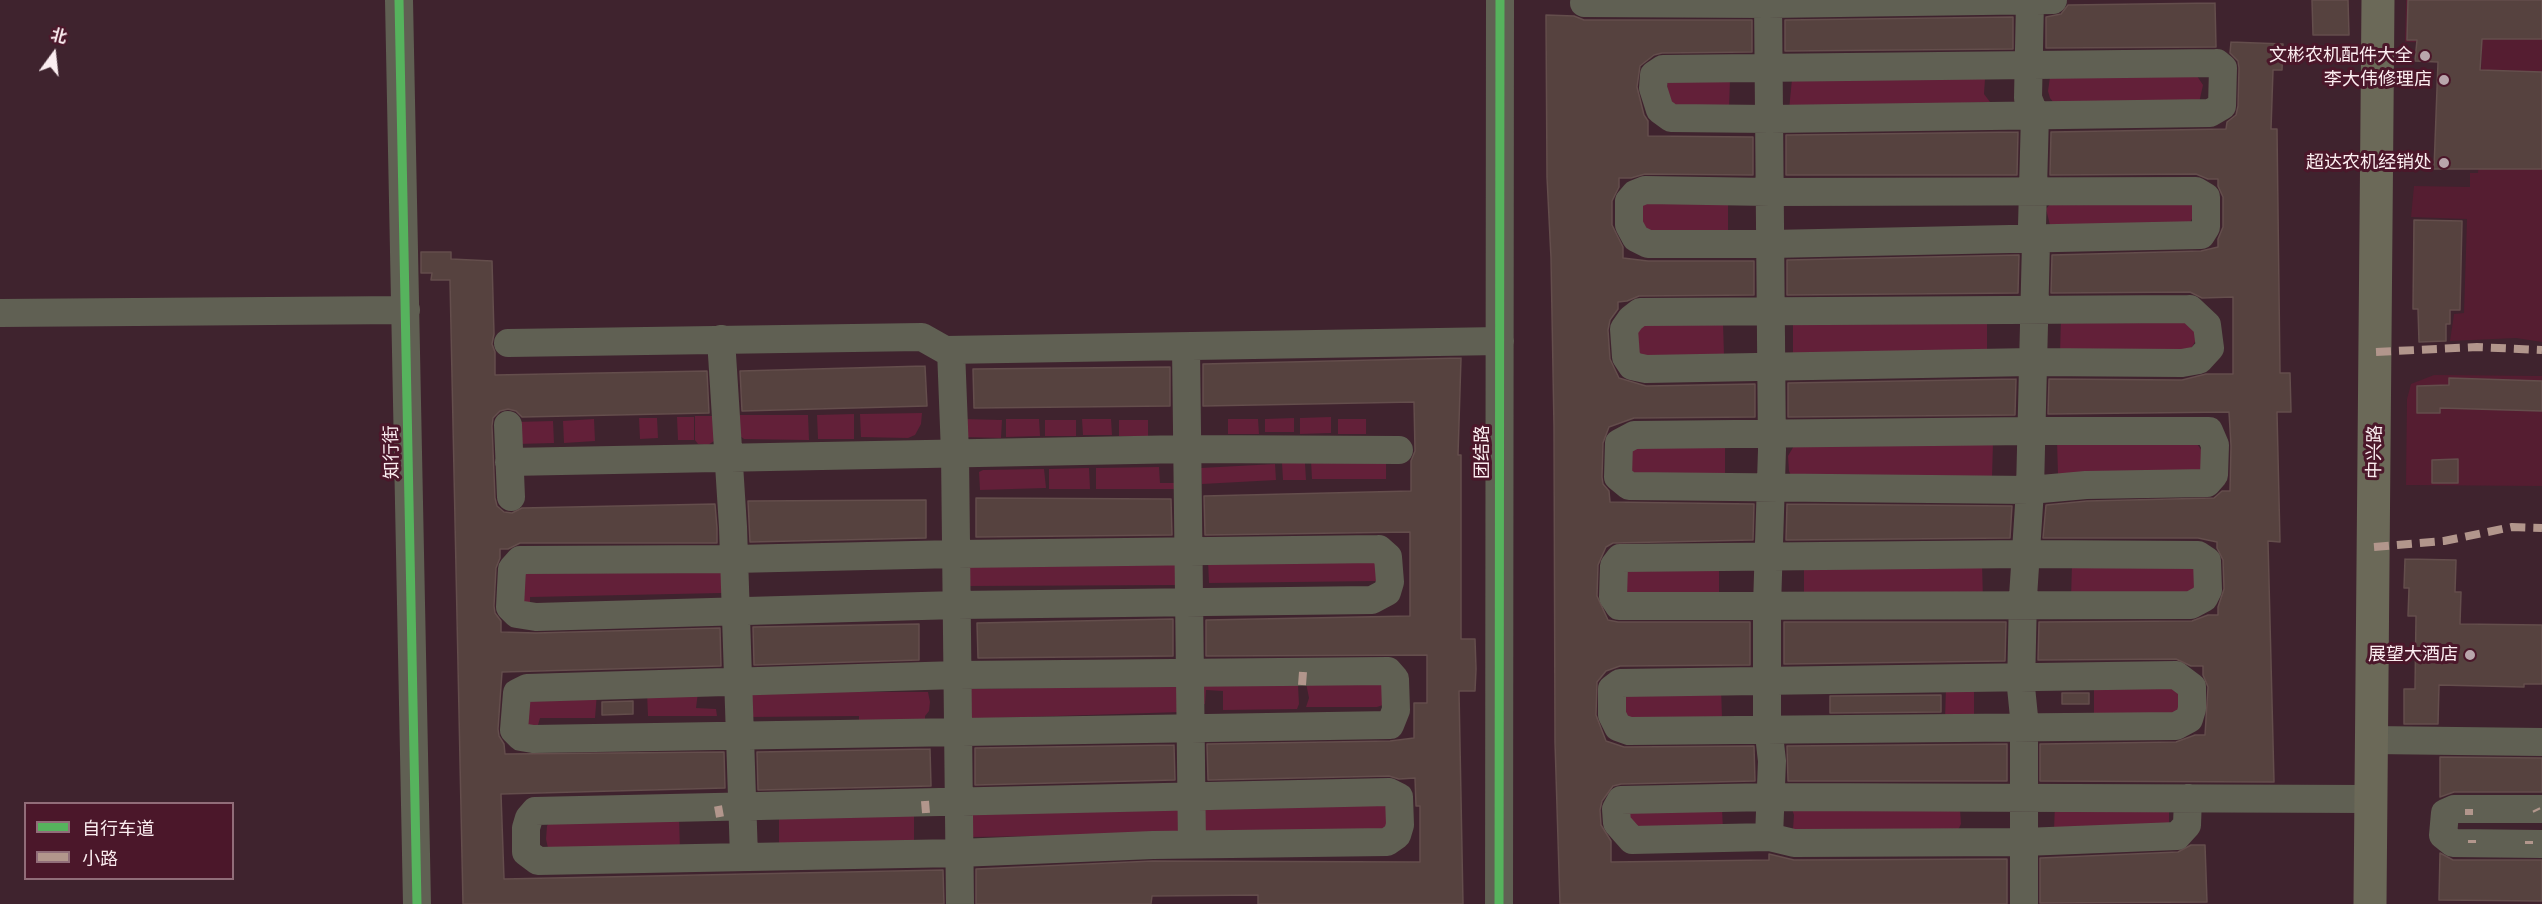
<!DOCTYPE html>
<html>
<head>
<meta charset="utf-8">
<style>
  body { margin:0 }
  #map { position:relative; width:2542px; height:904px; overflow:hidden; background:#3f232e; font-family:"Work Sans","Noto Sans SC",sans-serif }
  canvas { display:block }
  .legend { position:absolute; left:24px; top:802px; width:210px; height:78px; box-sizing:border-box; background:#4b172a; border:2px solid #916d79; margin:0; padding:8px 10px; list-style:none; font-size:18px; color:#fbedf0 }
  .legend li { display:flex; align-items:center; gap:12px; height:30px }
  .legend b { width:30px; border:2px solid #916d79 }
  .north { position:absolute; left:24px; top:24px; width:60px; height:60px; -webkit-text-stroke:4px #4b172a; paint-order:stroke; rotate:15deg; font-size:16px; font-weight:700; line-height:24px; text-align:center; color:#fbedf0 }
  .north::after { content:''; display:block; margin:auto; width:21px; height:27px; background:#fbedf0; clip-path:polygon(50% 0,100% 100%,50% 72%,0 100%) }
</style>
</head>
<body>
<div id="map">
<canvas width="2542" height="904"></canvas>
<ul class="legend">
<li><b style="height:8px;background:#56b35d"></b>自行车道</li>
<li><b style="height:8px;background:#b2968c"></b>小路</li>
</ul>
<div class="north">北</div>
</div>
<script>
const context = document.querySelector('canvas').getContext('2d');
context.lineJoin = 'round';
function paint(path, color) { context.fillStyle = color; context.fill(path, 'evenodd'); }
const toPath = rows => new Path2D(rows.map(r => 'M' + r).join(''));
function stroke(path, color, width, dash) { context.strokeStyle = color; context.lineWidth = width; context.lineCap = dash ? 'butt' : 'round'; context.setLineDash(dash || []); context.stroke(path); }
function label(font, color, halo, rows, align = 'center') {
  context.font = font + ' "Work Sans","Noto Sans SC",sans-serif'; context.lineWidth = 6; context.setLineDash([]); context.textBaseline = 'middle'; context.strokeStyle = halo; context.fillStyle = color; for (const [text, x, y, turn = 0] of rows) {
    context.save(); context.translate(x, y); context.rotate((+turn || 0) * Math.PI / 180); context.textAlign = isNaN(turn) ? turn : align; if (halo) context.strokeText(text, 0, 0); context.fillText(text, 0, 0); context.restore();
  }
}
paint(toPath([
  [2406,0,2542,0,2542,342,2516,338,2450,341,2454,314,2464,313,2467,219,2411,217,2414,186,2470,187,2470,173,2478,173,2482,43,2405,42],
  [2434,375,2542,376,2542,486,2406,485,2407,399,2411,384]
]), '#551d31');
paint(toPath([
  [2197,76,2203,85,2199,103,2058,108,2050,98,2048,91,2050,77],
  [1730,79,1729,110,1668,104,1667,80],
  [1792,79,1985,79,1984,94,1990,102,1789,110],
  [1728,200,1728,232,1653,234,1641,227,1642,202],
  [2186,201,2193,206,2193,217,2188,226,2050,225,2046,209,2052,202],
  [2061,318,2186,318,2193,326,2196,340,2191,349,2060,354],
  [1987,321,1987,356,1793,357,1793,323],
  [1723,323,1724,355,1637,356,1636,324],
  [922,413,921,424,915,435,908,438,861,437,860,414],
  [854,414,854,439,818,439,817,415],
  [738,415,808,415,809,440,744,439,739,435],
  [695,416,715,416,717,439,708,445,698,444,695,440],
  [677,417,694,417,694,440,678,440],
  [1331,417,1331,433,1300,434,1300,418],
  [639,418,657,418,658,438,640,439],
  [1294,418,1294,432,1265,432,1265,419],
  [594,419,595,441,564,443,563,421],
  [963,419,1002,420,1001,438,963,437],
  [1006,419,1039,419,1040,436,1006,437],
  [1082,419,1111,419,1112,435,1083,435],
  [1228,419,1258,419,1259,434,1228,434],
  [1338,419,1366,419,1366,434,1338,434],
  [1045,420,1076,420,1076,436,1045,436],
  [1119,420,1148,420,1148,436,1119,436],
  [553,421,554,443,517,444,516,422],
  [2057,441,2195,441,2202,451,2202,470,2058,474],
  [1725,443,1725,477,1631,478,1631,444],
  [1993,443,1992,477,1793,480,1789,471,1788,456,1795,444],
  [1311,461,1386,461,1386,479,1312,479],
  [1282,463,1305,463,1306,480,1283,480],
  [1275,464,1276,480,1202,484,1201,468],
  [1159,467,1160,483,1181,483,1179,489,1096,489,1096,468],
  [1089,468,1090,489,1049,489,1049,469],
  [1044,469,1046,488,980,490,979,472,983,470],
  [1378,559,1379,581,1209,583,1208,560],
  [1177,560,1179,585,968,586,968,564],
  [1804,563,1982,563,1983,600,1804,598],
  [2191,563,2195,572,2195,590,2187,598,2071,598,2072,564],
  [1719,565,1719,599,1622,599,1622,566],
  [722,569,722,593,530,597,530,604,518,604,521,571],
  [1306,683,1387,683,1383,705,1377,707,1306,707,1309,698],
  [2175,683,2183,711,2175,717,2094,717,2094,684],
  [1198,685,1298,685,1299,704,1297,709,1223,710,1223,691,1206,690,1205,704,1198,705],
  [1179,686,1181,712,966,719,966,689],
  [1721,687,1722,718,1627,719,1622,714,1626,690],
  [1946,687,1974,687,1974,721,1945,720],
  [647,692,698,692,696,708,716,709,717,716,648,716],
  [746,692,928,692,930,702,929,711,925,716,925,725,859,722,859,716,745,717],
  [597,693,595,718,540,718,538,725,524,730,520,702],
  [2055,803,2169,804,2169,830,2054,830],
  [1381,804,1386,807,1387,833,1200,833,1200,806],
  [1791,806,1960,809,1961,824,1957,832,1793,829,1794,815],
  [1624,808,1722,808,1723,830,1638,833],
  [1178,810,1179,834,972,837,972,813],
  [914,815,914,845,779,846,779,817],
  [679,817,680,850,548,848,546,839,547,826,551,820]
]), '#632039');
const building = toPath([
  [2312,0,2348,0,2349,35,2313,35,2312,0],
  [2408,0,2542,0,2542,39,2482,39,2480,70,2542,72,2542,169,2434,169,2438,62,2415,61,2417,40,2407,40,2408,0],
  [2215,3,2216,47,2046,48,2046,17,2061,14,2068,5,2215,3],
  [1546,15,1574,16,1584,20,1752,20,1752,52,1662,53,1654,55,1640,66,1637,87,1644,115,1648,121,1648,136,1753,137,1753,175,1645,174,1631,178,1619,178,1619,187,1612,201,1612,225,1623,247,1623,258,1648,261,1754,261,1754,295,1639,296,1627,301,1618,302,1618,309,1610,320,1608,330,1610,359,1619,378,1646,386,1755,384,1755,417,1634,418,1609,427,1603,443,1602,477,1603,484,1609,491,1610,502,1754,504,1753,540,1613,543,1606,547,1598,565,1597,596,1608,620,1618,622,1750,622,1750,665,1620,666,1606,671,1597,682,1596,715,1606,741,1624,747,1754,746,1755,781,1621,784,1613,786,1602,801,1600,810,1601,825,1611,841,1611,862,1769,860,1769,854,1794,860,2007,859,2007,904,1560,904,1555,742,1554,427,1551,258,1547,177,1546,15],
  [2013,17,2013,49,1785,51,1785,20,2013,17],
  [2231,42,2283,44,2282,70,2273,70,2271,129,2277,129,2280,373,2290,373,2291,412,2277,412,2280,542,2268,541,2274,782,2040,781,2040,744,2176,742,2195,735,2205,735,2208,687,2203,675,2203,666,2191,666,2176,659,2038,660,2039,622,2192,621,2208,615,2218,615,2218,607,2224,589,2223,560,2217,548,2217,542,2198,538,2043,538,2046,505,2087,501,2214,498,2222,491,2230,491,2231,446,2229,412,2048,414,2049,379,2182,380,2206,374,2233,374,2233,297,2202,298,2190,292,2051,293,2052,255,2201,251,2218,247,2218,239,2223,227,2223,197,2218,186,2218,179,2208,179,2196,174,2050,175,2051,132,2226,129,2227,122,2236,115,2238,106,2239,68,2238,61,2230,53,2231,42],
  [2018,132,2017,175,1786,175,1786,135,2018,132],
  [2414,220,2462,221,2460,310,2450,310,2450,324,2446,324,2446,341,2419,342,2418,309,2413,309,2414,220],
  [421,252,451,252,451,259,492,261,494,334,492,344,495,352,495,375,707,371,709,413,522,417,516,411,508,409,500,411,493,418,492,426,495,498,497,506,504,512,512,513,522,508,715,504,717,528,717,543,520,543,508,549,500,549,500,558,496,568,494,606,495,613,501,621,501,632,536,633,720,628,721,666,502,672,498,729,499,736,504,744,505,754,724,752,725,788,501,794,504,879,943,870,944,904,463,904,450,280,431,280,432,273,421,273,421,252],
  [2019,255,2018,293,1787,295,1787,260,2019,255],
  [1461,358,1458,455,1461,455,1461,639,1475,639,1476,669,1475,691,1459,691,1463,904,1258,904,1258,895,1152,896,1151,904,976,904,976,869,1153,861,1420,862,1420,806,1416,806,1415,778,1399,779,1389,776,1208,780,1207,744,1390,741,1414,738,1414,703,1427,703,1427,655,1206,656,1206,620,1410,616,1410,532,1205,535,1204,496,1411,491,1411,461,1415,451,1414,402,1203,406,1203,364,1461,358],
  [925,366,927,406,742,411,740,371,925,366],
  [1170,367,1170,406,974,408,973,369,1170,367],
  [2449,378,2542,381,2542,411,2440,408,2440,413,2417,413,2417,386,2449,385,2449,378],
  [2016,379,2015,415,1788,417,1788,383,2016,379],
  [2458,459,2458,483,2432,483,2432,460,2458,459],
  [976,498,1171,499,1172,535,976,537,976,498],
  [926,500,926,538,750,542,748,501,926,500],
  [1787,504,2012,506,2010,538,1786,540,1787,504],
  [2405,559,2456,560,2455,592,2461,592,2460,624,2542,625,2542,684,2524,684,2524,687,2439,685,2438,724,2404,724,2404,689,2415,689,2416,616,2408,616,2409,588,2404,588,2405,559],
  [1173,619,1173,656,978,658,977,623,1173,619],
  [1784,622,2006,622,2005,661,1784,664,1784,622],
  [919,624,919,660,754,665,753,627,919,624],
  [2062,693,2089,693,2089,704,2062,704,2062,693],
  [1941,695,1941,712,1830,713,1830,696,1941,695],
  [633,701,633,714,602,715,602,702,633,701],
  [2007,744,2007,781,1788,781,1787,746,2007,744],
  [1174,745,1175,780,975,785,975,748,1174,745],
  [930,749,931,786,758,790,757,752,930,749],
  [2440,757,2542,758,2542,792,2454,792,2440,797,2440,757],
  [2191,845,2205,845,2207,902,2040,903,2040,858,2178,852,2191,845],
  [2440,853,2453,860,2542,860,2542,901,2439,900,2440,853]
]);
paint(building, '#56423f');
stroke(building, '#644e4c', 1.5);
stroke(toPath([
  [399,0,417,904],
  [1768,0,1772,450,1767,606,1767,717,1772,761,1769,837,1794,843,2024,842,2024,904],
  [2030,0,2028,98,2035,115,2032,226,2036,242,2030,490,2023,597,2021,687,2024,717,2024,842,2177,836,2187,825,2188,798],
  [1584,3,1768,4,2053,0],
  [2217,63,2223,68,2222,106,2210,113,1770,119,1671,118,1660,110,1653,88,1654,75,1663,69,2217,63],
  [1645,190,1770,192,2196,191,2206,197,2206,227,2201,235,1771,244,1648,244,1636,238,1629,225,1629,201,1635,194,1645,190],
  [2190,309,2207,325,2210,348,2199,360,2182,363,2032,362,1646,369,1632,366,1626,357,1624,329,1631,319,1640,312,2190,309],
  [0,313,406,310],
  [721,339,733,527,744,857],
  [508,343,922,337,945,350,1500,341],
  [1186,347,1192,844],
  [951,350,955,453,960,904],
  [508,425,511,497],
  [2031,431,2209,431,2215,445,2214,475,2207,483,2086,485,2030,490,1629,486,1618,477,1619,443,1634,435,2031,431],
  [509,462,1187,449,1399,450],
  [1379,549,1388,557,1390,582,1387,592,1372,600,957,605,536,617,517,614,510,607,512,569,520,560,734,559,957,554,1379,549],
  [2026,554,2198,555,2207,561,2208,590,2204,598,2191,605,1619,606,1613,597,1614,566,1620,558,2026,554],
  [1388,671,1395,679,1396,710,1390,725,533,739,521,737,514,730,517,693,527,688,958,675,1388,671],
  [2176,675,2192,687,2192,709,2189,719,2176,726,1629,731,1618,727,1612,715,1612,689,1620,683,2176,675],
  [2372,740,2542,742],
  [1389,792,1399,797,1400,825,1397,835,1387,842,1153,845,959,853,538,861,526,852,526,828,529,818,535,811,1389,792],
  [2542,809,2454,809,2445,813,2443,835,2453,843,2542,844],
  [1769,837,1632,840,1617,823,1616,809,1621,800,1771,797,2371,799],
  [1499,904,1500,0]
]), '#606053', 28);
stroke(toPath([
  [2370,904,2378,0]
]), '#6b6958', 33);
stroke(toPath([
  [2376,352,2477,347,2542,350],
  [2374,547,2444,541,2512,527,2542,528],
  [1302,685,1303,672],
  [925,801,926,813],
  [718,806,720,817],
  [2536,809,2537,811],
  [2469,815,2469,809],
  [2472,840,2472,843],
  [2529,841,2529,844]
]), '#b2968c', 8, [15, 8]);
stroke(toPath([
  [399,0,417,904],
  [1499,904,1500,0]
]), '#56b35d', 9);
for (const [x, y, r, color] of [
  [2425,56,6,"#b9a6ac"],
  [2444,80,6,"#b9a6ac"],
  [2444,163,6,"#b9a6ac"],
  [2470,655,6,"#b9a6ac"]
]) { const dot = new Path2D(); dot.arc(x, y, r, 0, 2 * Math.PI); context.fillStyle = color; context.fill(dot); stroke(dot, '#4b172a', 2); }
label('18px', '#fbedf0', '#4b172a', [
  ["文彬农机配件大全",2413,56],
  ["李大伟修理店",2432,80],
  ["超达农机经销处",2432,163],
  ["展望大酒店",2458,655]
], 'right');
label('18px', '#fbedf0', '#4b172a', [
  ["知行街",392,452,-91],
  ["团结路",1483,452,-90],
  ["中兴路",2375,452,-89]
]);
</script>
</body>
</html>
